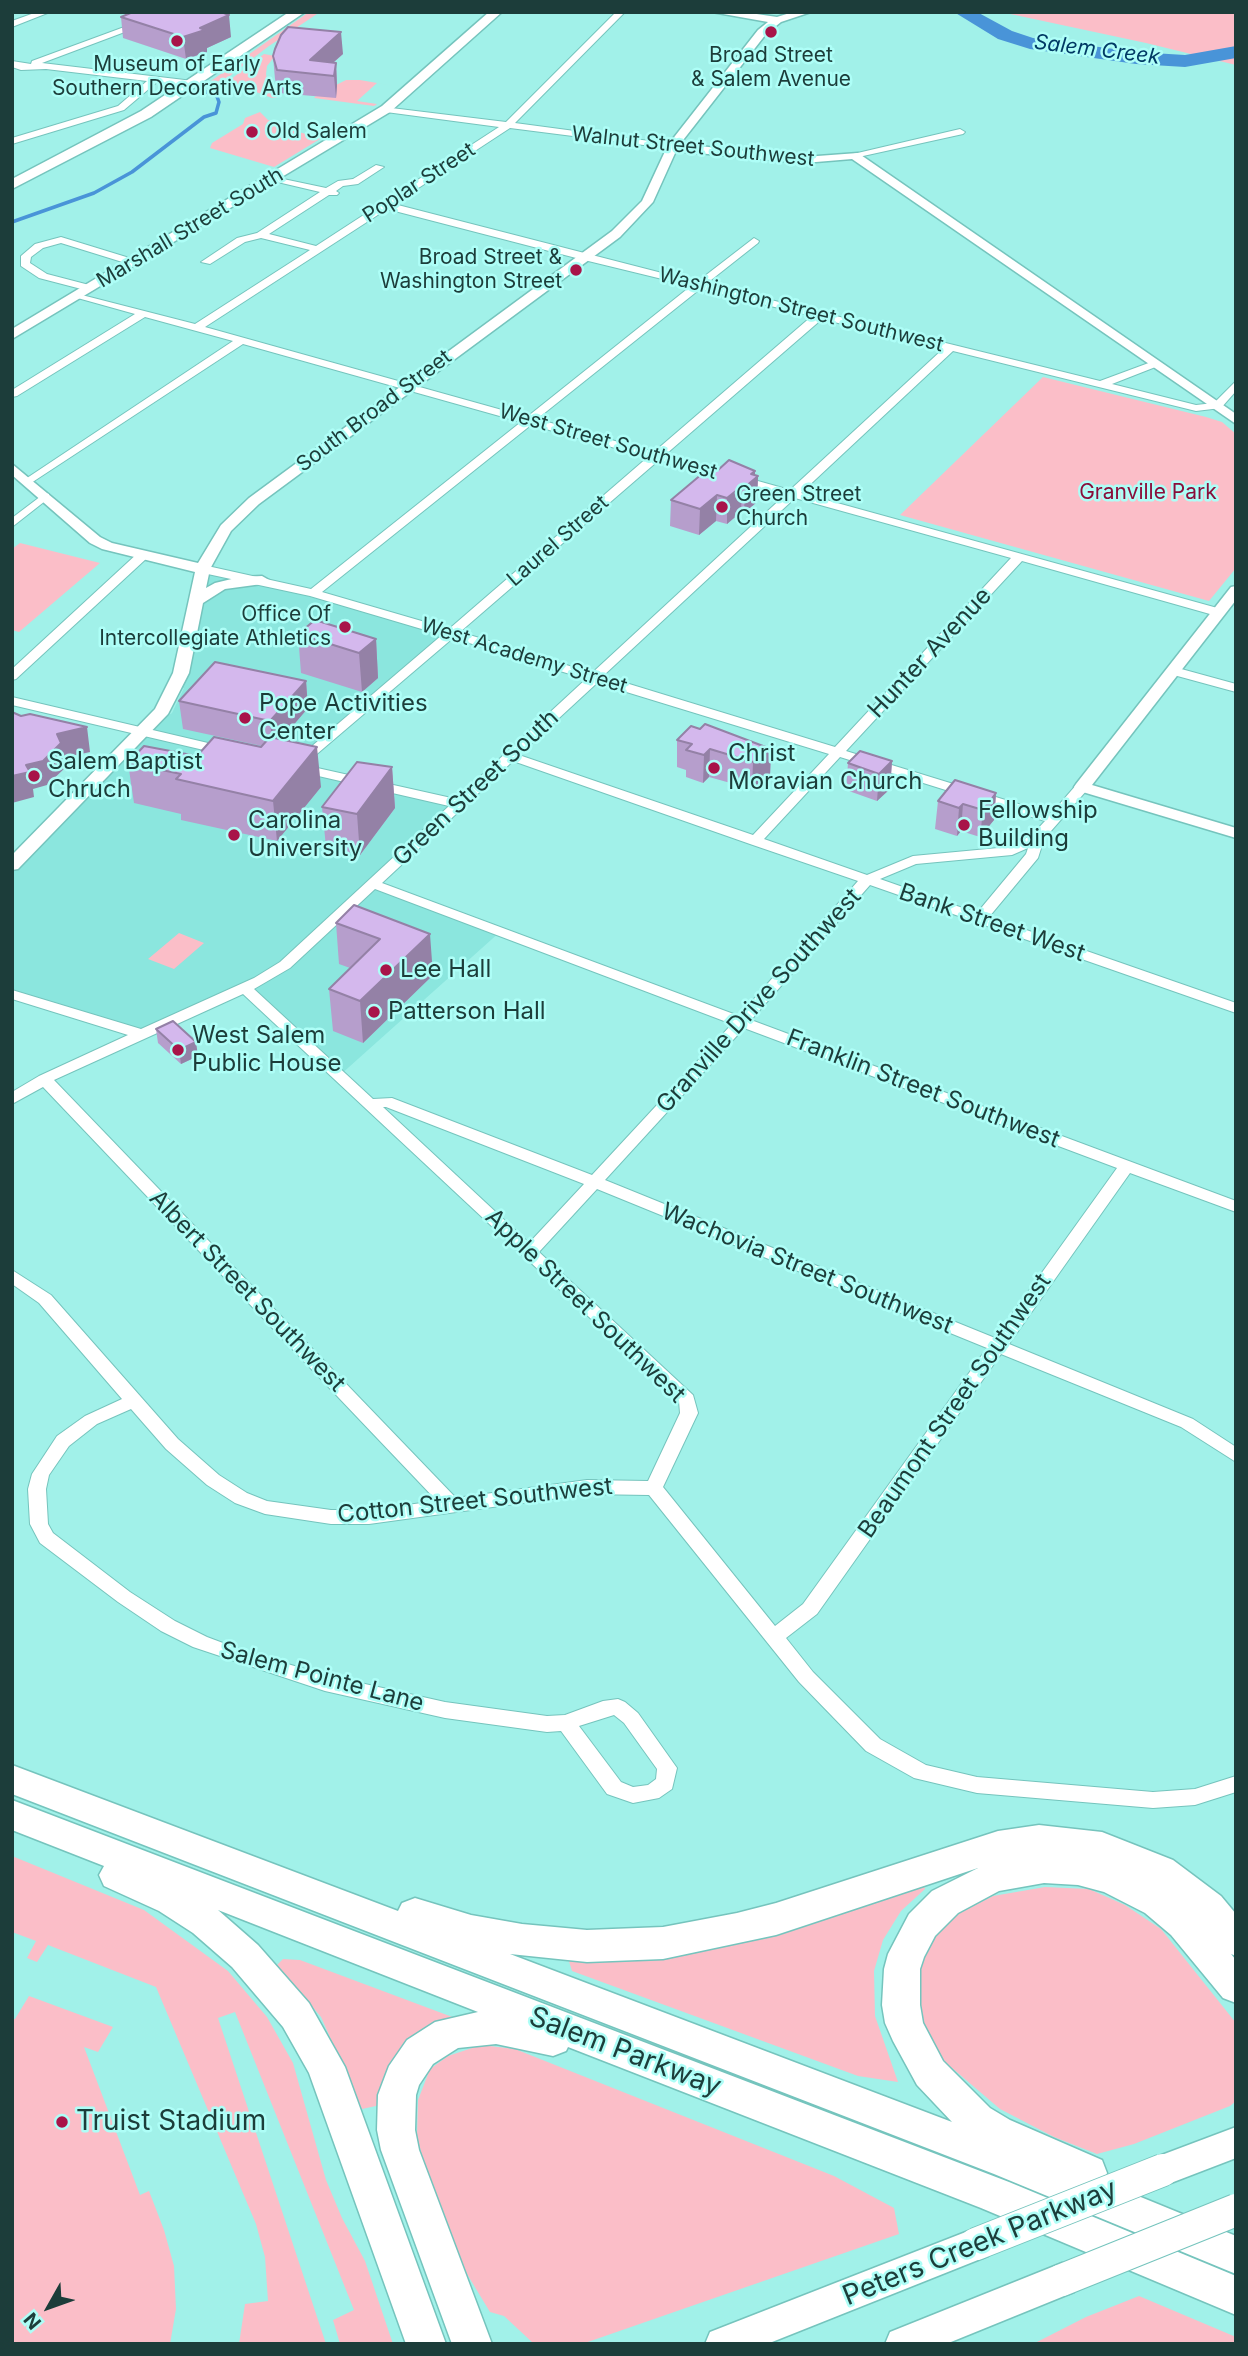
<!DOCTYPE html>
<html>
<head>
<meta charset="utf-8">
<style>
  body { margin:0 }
  #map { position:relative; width:1248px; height:2356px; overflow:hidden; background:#a1f1e9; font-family:Inter,sans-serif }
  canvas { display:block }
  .frame { position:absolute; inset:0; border:14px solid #1c3d3a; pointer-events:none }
  .north { position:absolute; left:14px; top:2272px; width:70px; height:70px; -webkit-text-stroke:5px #aefef7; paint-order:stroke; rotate:230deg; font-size:19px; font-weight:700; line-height:28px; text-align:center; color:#1c3d3a }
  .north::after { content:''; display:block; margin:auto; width:24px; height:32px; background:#1c3d3a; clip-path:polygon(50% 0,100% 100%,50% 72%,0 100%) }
</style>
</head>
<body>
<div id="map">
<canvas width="1248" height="2356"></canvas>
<div class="frame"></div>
<div class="north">N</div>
</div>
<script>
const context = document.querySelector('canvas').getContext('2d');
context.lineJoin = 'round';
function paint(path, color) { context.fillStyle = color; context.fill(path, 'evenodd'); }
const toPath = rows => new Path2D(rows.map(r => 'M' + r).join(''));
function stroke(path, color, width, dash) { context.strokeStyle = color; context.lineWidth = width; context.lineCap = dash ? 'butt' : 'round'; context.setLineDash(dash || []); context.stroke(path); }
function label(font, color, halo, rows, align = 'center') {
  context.font = font + ' Inter,sans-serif'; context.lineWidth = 5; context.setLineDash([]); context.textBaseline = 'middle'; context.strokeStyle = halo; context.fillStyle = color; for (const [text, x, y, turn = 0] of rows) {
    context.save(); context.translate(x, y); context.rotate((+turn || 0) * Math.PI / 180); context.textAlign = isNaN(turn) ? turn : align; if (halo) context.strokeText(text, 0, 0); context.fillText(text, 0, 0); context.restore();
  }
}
paint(toPath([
  [203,569,450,633,297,767,459,804,373,884,501,931,339,1076,245,988,142,1034,12,994,12,865,144,732,172,713,184,688,175,688]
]), '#8be6de');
paint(toPath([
  [309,12,320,12,269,46,218,85,208,83],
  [1001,12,1236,12,1236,65,1146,43],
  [264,54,275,56,267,66,266,74,268,85,277,98,272,98,251,90,222,86],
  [346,80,360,80,400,87,377,83,357,101,377,104,374,106,314,98,327,84,336,85],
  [260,112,268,120,287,124,283,128,318,137,343,125,274,167,210,148,212,143,243,124,245,118],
  [1043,377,1206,417,1222,422,1236,434,1236,568,1209,601,900,515],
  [20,543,100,563,19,632,12,630,12,549],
  [179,933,204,943,174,969,148,959],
  [12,1856,144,1910,228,1971,267,2017,293,2063,326,2180,342,2218,365,2261,393,2344,340,2344,333,2320,354,2310,235,2012,218,2018,326,2344,239,2344,245,2304,268,2301,265,2257,256,2224,156,1987,48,1945,37,1962,27,1958,36,1941,12,1932],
  [922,1880,925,1889,901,1911,883,1940,874,1971,875,2016,898,2082,858,2076,572,1971,567,1955],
  [1045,1887,1089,1889,1125,1905,1161,1929,1236,2023,1236,2101,1230,2106,1134,2144,1097,2154,1054,2137,1000,2109,945,2062,918,2021,916,1987,925,1948,952,1917,993,1896],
  [283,1959,300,1960,463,2021,385,2104,362,2109,321,2017,277,1965],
  [29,1996,113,2027,98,2052,84,2047,140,2195,149,2191,164,2230,174,2266,176,2309,170,2344,12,2344,12,2019,15,2019],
  [481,2045,515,2049,834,2176,894,2208,899,2234,582,2344,533,2343,504,2316,490,2312,467,2274,432,2196,417,2136,418,2100,430,2069,448,2056],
  [1139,2296,1236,2337,1236,2344,1033,2344,1086,2317]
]), '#fbbec8');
stroke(toPath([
  [12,222,94,193,132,172,204,117,216,113,219,102,216,94,206,92]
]), '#4994d8', 3.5);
paint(toPath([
  [954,12,977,12,1012,31,1033,38,1136,52,1185,55,1236,46,1236,58,1185,67,1136,64,1030,49,998,39,954,12]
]), '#4994d8');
const minor = toPath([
  [37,12,50,12,12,27,12,21,37,12],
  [165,12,178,12,42,63,193,81,196,82,196,86,157,82,124,110,12,144,12,138,118,106,147,81,46,69,21,70,12,67,12,61,31,64,32,61,165,12],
  [616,12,625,12,515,123,672,144,675,145,675,149,510,128,394,204,697,282,754,238,759,241,758,243,706,284,1100,381,1154,361,1159,364,1158,366,1112,384,1196,405,1214,403,1236,381,1236,391,1221,408,1196,411,953,351,801,493,1221,609,1223,612,1217,616,1022,561,846,751,1051,814,1077,784,1087,784,1087,790,1044,839,1038,858,989,917,1236,1003,1236,1013,870,885,751,1020,1236,1201,1236,1212,1130,1173,1009,1344,1193,1419,1236,1447,1236,1462,1181,1427,1001,1354,817,1614,786,1638,813,1672,880,1739,926,1765,977,1777,1153,1792,1195,1789,1236,1776,1236,1792,1195,1805,1153,1808,977,1793,914,1778,866,1751,799,1682,649,1495,587,1494,369,1524,331,1524,265,1514,235,1503,207,1485,166,1449,131,1409,97,1424,69,1446,49,1475,46,1489,48,1524,53,1533,130,1592,175,1621,207,1637,247,1652,325,1675,445,1702,547,1716,565,1715,603,1701,618,1699,625,1702,638,1713,677,1768,672,1789,659,1798,633,1803,607,1794,561,1731,547,1732,445,1718,325,1691,193,1647,161,1631,118,1602,40,1543,30,1524,28,1489,32,1474,57,1436,85,1416,122,1399,39,1303,12,1284,12,1270,51,1295,178,1439,219,1475,247,1493,267,1501,331,1510,369,1510,437,1501,43,1087,12,1104,12,1092,39,1076,128,1035,12,999,12,990,141,1029,254,978,280,962,449,806,301,772,294,768,300,764,296,761,298,758,442,635,310,596,203,573,197,569,203,565,311,589,521,422,243,344,28,485,24,484,24,480,233,341,145,317,17,396,12,397,12,390,135,314,74,297,74,293,195,324,310,250,261,238,245,242,210,264,201,262,237,238,257,233,320,192,269,180,269,176,326,188,338,181,353,179,376,165,384,167,358,184,343,186,336,191,339,193,337,195,329,195,269,234,316,246,499,127,386,112,383,111,383,107,506,122,616,12],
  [387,209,580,259,691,286,527,417,205,327,387,209],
  [700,289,812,316,654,452,537,419,700,289],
  [822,319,943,349,790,490,665,455,822,319],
  [531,425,648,457,449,629,322,592,531,425],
  [659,460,785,495,592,673,460,632,659,460],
  [795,498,1011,558,835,747,603,676,795,498],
  [453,638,586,679,456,799,304,765,453,638],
  [597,683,829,754,753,835,519,755,597,683],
  [840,757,1045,821,1032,835,1009,847,913,856,867,875,764,839,840,757],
  [513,761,750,844,858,881,739,1016,382,883,513,761],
  [1028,848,1026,854,977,913,880,879,916,864,1012,855,1028,848],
  [375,889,732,1024,592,1175,392,1098,373,1099,254,989,290,968,375,889],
  [243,994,679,1401,680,1413,648,1481,587,1480,456,1498,54,1080,243,994],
  [744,1028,1117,1168,995,1338,605,1180,744,1028],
  [383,1107,386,1107,584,1184,529,1243,383,1107],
  [597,1189,987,1348,803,1604,775,1626,663,1487,698,1413,693,1395,539,1252,597,1189],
  [614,1715,624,1723,657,1769,656,1779,648,1785,633,1787,621,1782,579,1726,614,1715],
  [960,129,965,132,963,134,854,158,849,155,960,129],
  [61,237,136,260,137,262,132,265,61,243,43,248,31,257,30,263,47,274,93,286,93,290,89,291,39,278,21,266,21,256,35,244,61,237],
  [45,493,49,494,49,498,12,527,12,518,45,493],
  [143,551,147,552,147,558,16,679,12,680,12,669,139,552,143,551],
  [1174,667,1236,684,1236,692,1170,674,1168,671,1174,667],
  [12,697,225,747,232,751,225,755,12,705,12,697]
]);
const tertiary = toPath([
  [712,12,743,12,777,17,793,12,811,12,781,22,766,34,680,144,804,157,858,153,1236,414,1236,424,852,159,804,163,676,151,653,202,620,237,259,504,231,531,210,569,206,588,215,583,240,577,262,576,269,580,262,584,225,589,203,603,189,673,168,714,18,869,12,870,12,855,155,709,173,673,195,572,102,549,90,543,12,475,12,464,100,537,112,543,198,563,221,525,249,498,612,231,642,201,668,145,758,30,768,22,712,12],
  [1236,586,1236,600,1092,785,1236,828,1236,838,1076,790,1074,787,1076,784,1231,587,1236,586]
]);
const secondary = toPath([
  [489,12,502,12,390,112,12,339,12,329,382,106,489,12]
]);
const primary = toPath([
  [289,12,305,12,151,117,12,189,12,179,141,111,289,12],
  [1236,2127,1236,2158,1163,2186,1151,2181,1146,2170,1151,2159,1236,2127],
  [976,2228,988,2232,993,2244,988,2256,767,2344,705,2344,710,2332,976,2228],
  [1062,2263,1074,2268,1080,2280,1074,2292,946,2344,885,2344,890,2332,1062,2263]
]);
const motorway = toPath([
  [12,1765,398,1911,402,1903,415,1898,471,1915,522,1924,587,1930,663,1927,737,1913,776,1903,998,1831,1039,1825,1102,1832,1173,1860,1221,1896,1236,1914,1236,1956,1231,1954,1236,1960,1236,2003,1223,1998,1171,1935,1145,1913,1104,1892,1078,1885,1044,1883,999,1891,958,1913,935,1936,924,1957,920,1969,920,2005,923,2023,943,2061,990,2108,1010,2120,1102,2160,1107,2173,1104,2182,1236,2236,1236,2274,994,2174,12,1794,12,1765],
  [978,1868,932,1891,909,1914,888,1954,884,1969,882,2005,885,2023,893,2041,917,2085,952,2122,510,1954,587,1962,663,1959,776,1935,978,1868],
  [12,1800,1009,2182,1236,2276,1236,2315,981,2208,568,2047,566,2051,553,2056,496,2044,458,2048,433,2064,419,2085,416,2095,415,2130,419,2150,492,2344,452,2344,381,2150,377,2130,378,2095,389,2066,407,2040,435,2022,478,2012,218,1910,258,1945,309,2003,345,2067,446,2344,406,2344,309,2073,283,2027,232,1967,193,1933,159,1911,104,1886,99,1875,104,1866,12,1830,12,1800]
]);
stroke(minor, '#75c4bd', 2);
stroke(tertiary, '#75c4bd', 3);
stroke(secondary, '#75c4bd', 3);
stroke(primary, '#75c4bd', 3);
stroke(motorway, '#75c4bd', 3);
paint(minor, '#fff');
paint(tertiary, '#fff');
paint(secondary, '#fff');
paint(primary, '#fff');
paint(motorway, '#fff');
const primaryBridge = toPath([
  [976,2244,1163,2170],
  [1062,2280,1236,2210]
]);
stroke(primaryBridge, '#75c4bd', 34, []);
stroke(primaryBridge, '#fff', 32);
paint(toPath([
  [121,17,231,37,207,48,207,52,186,59,123,38],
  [343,54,333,63,336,63,337,86,336,98,279,93,275,79,273,56],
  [717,471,755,471,755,476,758,476,757,502,744,513,741,512,727,524,716,521,699,535,670,526,671,500],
  [298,634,376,639,378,678,362,692,301,673],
  [306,681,308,708,281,739,321,787,277,841,181,820,181,814,134,803,128,763,197,756,262,746,183,729,179,701],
  [677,740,771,749,770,776,761,786,752,789,709,777,703,783,686,777,686,770,677,767],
  [892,761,890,789,877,801,846,790,848,763],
  [392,767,395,808,360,855,326,847,322,807],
  [996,793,994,820,980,837,961,831,957,836,935,829,938,801],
  [354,905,433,975,363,1043,333,1031,329,989,350,968,339,964,336,923],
  [156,1029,198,1056,181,1064,158,1043]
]), '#b69ecc');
paint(toPath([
  [229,15,231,37,207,48,207,52,186,59,183,37,200,28],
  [341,32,343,54,320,74,310,60],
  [336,63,337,86,336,98,334,76],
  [755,471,755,479,758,476,757,502,744,513,745,487,751,474],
  [742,486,741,512,727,524,727,498],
  [717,495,716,521,699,535,700,509],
  [376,639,378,678,362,692,359,653],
  [306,681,308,708,273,749,270,721],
  [87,727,90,752,63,758,65,768,47,785,33,789,34,797,12,803,12,776,26,765,57,734],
  [317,747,321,787,277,841,273,801],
  [710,749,709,777,703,783,704,755],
  [771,749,770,776,761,786,752,789,753,762],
  [892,761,890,789,877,801,879,774],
  [392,767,395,808,360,855,357,814],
  [996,793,994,820,980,837,983,810],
  [963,804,961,831,957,836,959,808],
  [430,934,433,975,363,1043,360,1001],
  [196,1042,198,1056,181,1064,179,1050]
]), '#9481a6');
const building = toPath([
  [133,12,221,12,229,15,200,28,205,30,183,37,121,17,133,12],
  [288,27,341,32,310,60,336,63,334,76,277,70,273,56,275,49,281,35,288,27],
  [729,460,755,471,751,474,758,476,745,487,742,486,727,498,717,495,700,509,671,500,709,468,717,471,729,460],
  [315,620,376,639,359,653,298,634,315,620],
  [215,662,306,681,270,721,179,701,215,662],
  [12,712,21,716,30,714,87,727,57,734,61,743,43,761,26,765,30,772,12,776,12,712],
  [705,724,771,749,762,758,753,762,710,749,704,755,686,750,692,744,677,740,691,726,700,729,705,724],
  [214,737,261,747,270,737,317,747,273,801,176,779,181,774,128,763,144,746,197,756,214,737],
  [860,751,892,761,879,774,848,763,860,751],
  [357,762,392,767,357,814,322,807,357,762],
  [955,780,996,793,983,810,963,804,959,808,938,801,955,780],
  [354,905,430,934,360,1001,329,989,380,939,336,923,354,905],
  [173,1021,196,1042,179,1050,156,1029,173,1021]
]);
paint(building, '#d4b8ed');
stroke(building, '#9481a6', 2);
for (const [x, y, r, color] of [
  [771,32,7,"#a81449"],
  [177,41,7,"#a81449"],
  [252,132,7,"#a81449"],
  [576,270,7,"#a81449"],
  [722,507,7,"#a81449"],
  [345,627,7,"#a81449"],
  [245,718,7,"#a81449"],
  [714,768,7,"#a81449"],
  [34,776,7,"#a81449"],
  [964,825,7,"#a81449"],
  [234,835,7,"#a81449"],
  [386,970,7,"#a81449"],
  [374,1012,7,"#a81449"],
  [178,1050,7,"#a81449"],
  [62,2122,7,"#a81449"]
]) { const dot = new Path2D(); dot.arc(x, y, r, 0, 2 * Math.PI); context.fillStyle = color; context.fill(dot); stroke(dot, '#aefef7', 2.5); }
label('italic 21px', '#003964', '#aefef7', [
  ["Salem Creek",1097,50,7]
]);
label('21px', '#1c3d3a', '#aefef7', [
  ["Broad Street",771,56],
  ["& Salem Avenue",771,80],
  ["Museum of Early",177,65],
  ["Southern Decorative Arts",177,89],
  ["Old Salem",266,132,"left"],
  ["Broad Street &",562,258,"right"],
  ["Washington Street",562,282,"right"],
  ["Green Street",736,495,"left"],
  ["Church",736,519,"left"],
  ["Office Of",331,615,"right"],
  ["Intercollegiate Athletics",331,639,"right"]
]);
label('21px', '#1c3d3a', '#aefef7', [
  ["Walnut Street Southwest",693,147,6],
  ["Poplar Street",419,183,-33],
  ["Marshall Street South",190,228,-31],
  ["Washington Street Southwest",801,310,14],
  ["South Broad Street",374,411,-37],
  ["West Street Southwest",608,442,16],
  ["Laurel Street",558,541,-41],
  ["West Academy Street",524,656,17]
]);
label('21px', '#8a0e3a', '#aefef7', [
  ["Granville Park",1148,493]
]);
label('24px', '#1c3d3a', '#aefef7', [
  ["Hunter Avenue",930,653,-47],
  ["Green Street South",476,788,-43],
  ["Bank Street West",992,923,19],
  ["Granville Drive Southwest",759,1001,-48],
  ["Franklin Street Southwest",923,1089,21],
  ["Wachovia Street Southwest",807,1269,22],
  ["Albert Street Southwest",247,1291,46],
  ["Apple Street Southwest",585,1306,44],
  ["Beaumont Street Southwest",955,1406,-55],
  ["Cotton Street Southwest",475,1501,-6],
  ["Salem Pointe Lane",322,1677,15]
]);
label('24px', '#1c3d3a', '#aefef7', [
  ["Pope Activities",259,704],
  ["Center",259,732],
  ["Christ",728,754],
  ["Moravian Church",728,782],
  ["Salem Baptist",48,762],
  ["Chruch",48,790],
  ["Fellowship",978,811],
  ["Building",978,839],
  ["Carolina",248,821],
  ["University",248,849],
  ["Lee Hall",400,970],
  ["Patterson Hall",388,1012],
  ["West Salem",192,1036],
  ["Public House",192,1064]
], 'left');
label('28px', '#1c3d3a', '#aefef7', [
  ["Salem Parkway",625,2052,21],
  ["Peters Creek Parkway",980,2243,-22]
]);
label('28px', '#1c3d3a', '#aefef7', [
  ["Truist Stadium",76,2122]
], 'left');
</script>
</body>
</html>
